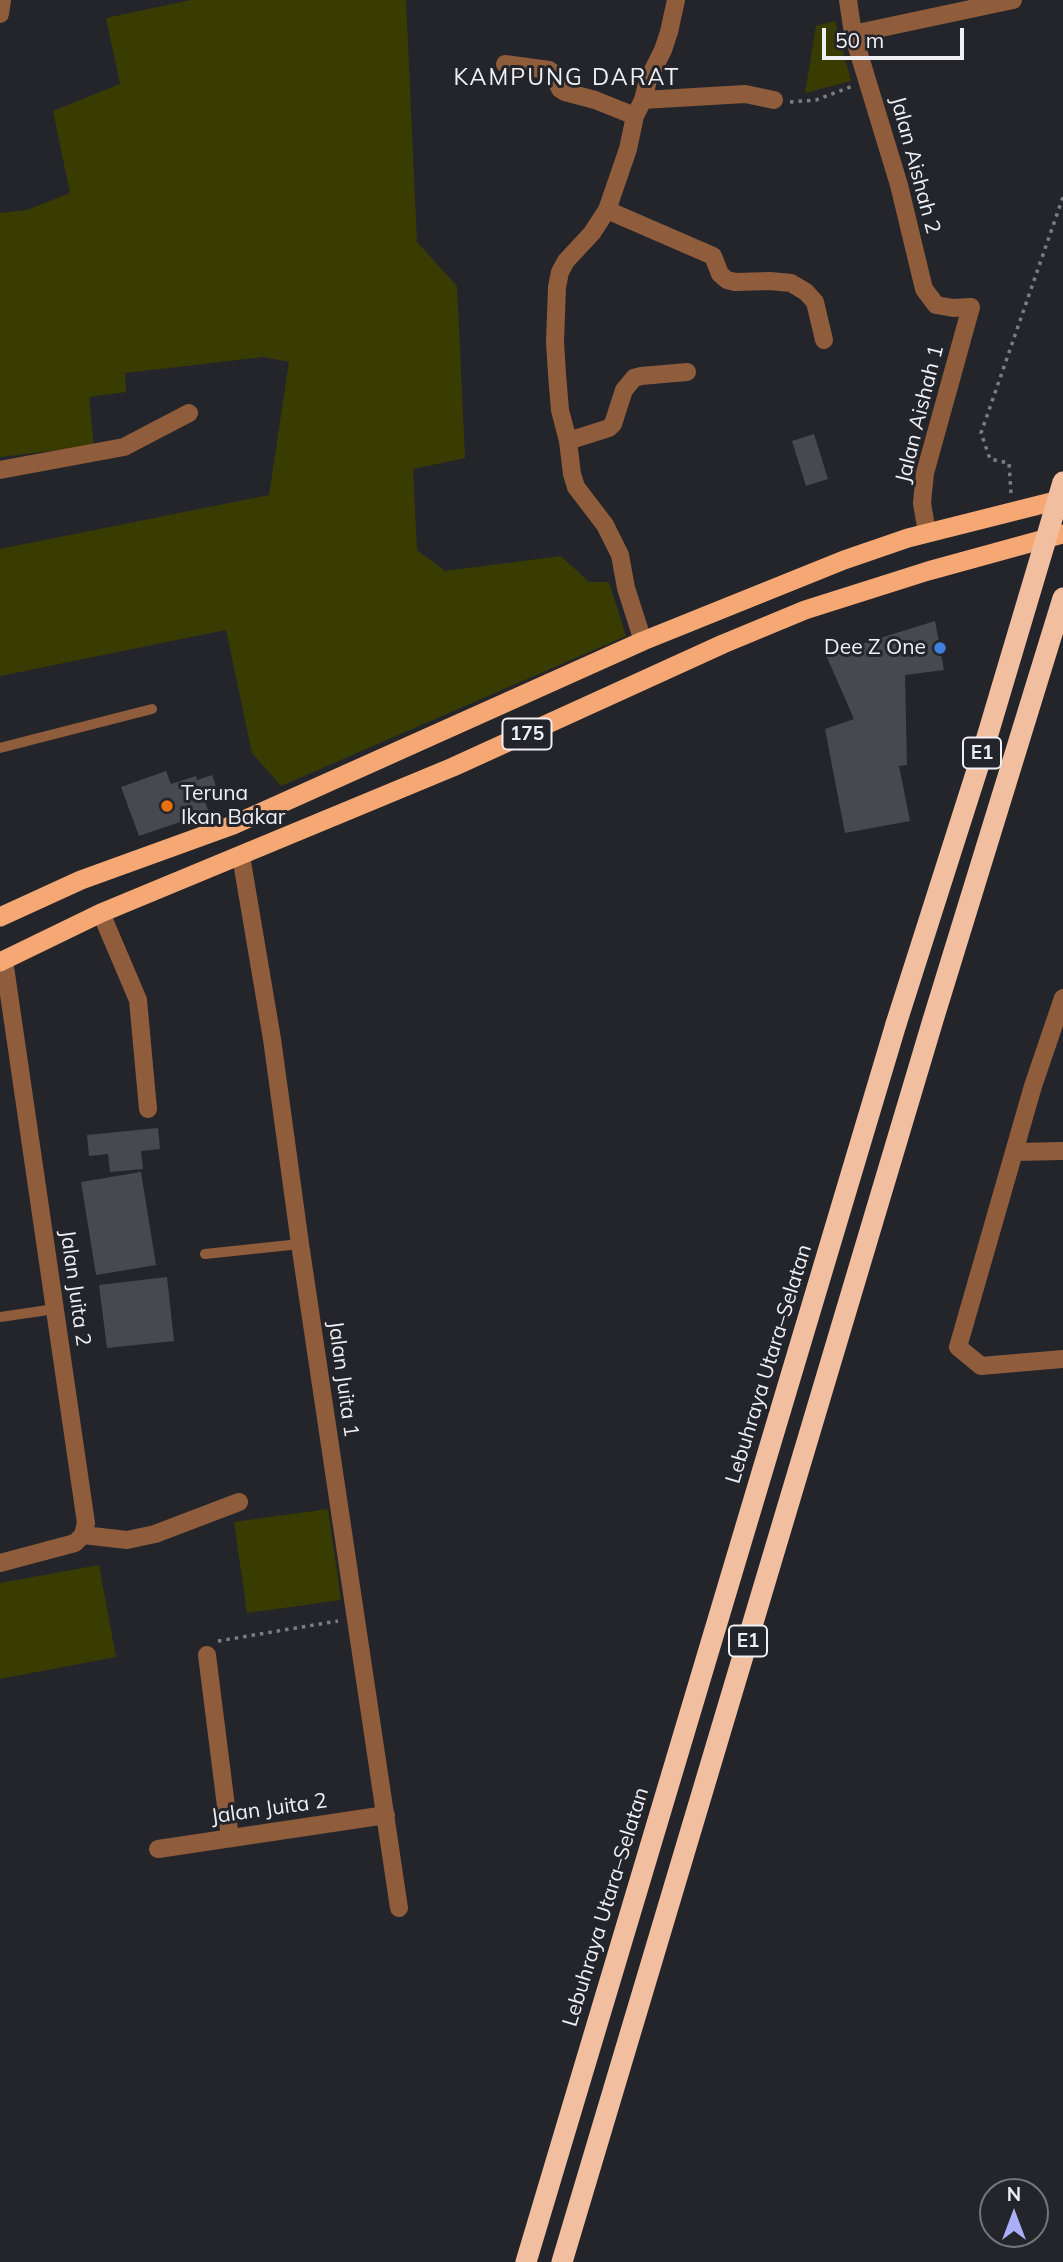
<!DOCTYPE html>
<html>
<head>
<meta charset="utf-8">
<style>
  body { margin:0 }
  #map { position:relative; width:1063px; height:2262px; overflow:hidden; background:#24252b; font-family:Mulish,sans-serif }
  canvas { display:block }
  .north { position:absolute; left:979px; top:2178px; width:70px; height:70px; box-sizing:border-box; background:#24252b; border:2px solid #75767b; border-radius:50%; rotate:0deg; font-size:19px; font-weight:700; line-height:28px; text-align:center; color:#efeff4 }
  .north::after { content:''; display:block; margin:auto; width:24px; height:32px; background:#abaffb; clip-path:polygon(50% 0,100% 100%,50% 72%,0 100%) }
  .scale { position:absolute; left:822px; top:28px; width:142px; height:32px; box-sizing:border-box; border:4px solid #efeff4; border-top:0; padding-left:9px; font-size:21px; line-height:24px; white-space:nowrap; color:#efeff4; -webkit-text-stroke:5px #24252b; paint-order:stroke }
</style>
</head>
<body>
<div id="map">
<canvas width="1063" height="2262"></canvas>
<div class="north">N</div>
<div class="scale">50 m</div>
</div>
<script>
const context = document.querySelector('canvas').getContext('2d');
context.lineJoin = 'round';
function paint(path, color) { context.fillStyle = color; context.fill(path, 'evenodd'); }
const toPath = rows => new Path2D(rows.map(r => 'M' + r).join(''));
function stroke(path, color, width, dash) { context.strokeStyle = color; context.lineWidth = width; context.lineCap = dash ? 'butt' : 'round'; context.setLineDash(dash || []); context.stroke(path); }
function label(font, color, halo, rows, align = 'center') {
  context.font = font + ' Mulish,sans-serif'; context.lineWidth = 6; context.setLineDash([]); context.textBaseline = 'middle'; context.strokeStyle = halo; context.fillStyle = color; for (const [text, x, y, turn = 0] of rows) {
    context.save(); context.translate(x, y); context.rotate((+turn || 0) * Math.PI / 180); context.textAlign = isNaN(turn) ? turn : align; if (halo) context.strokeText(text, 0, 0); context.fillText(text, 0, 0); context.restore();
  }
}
paint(toPath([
  [191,0,406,0,417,242,457,286,465,458,413,469,417,550,445,571,561,556,589,582,609,582,626,636,281,786,252,753,226,630,0,676,0,549,269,495,289,362,264,357,125,373,126,392,89,397,94,446,0,457,0,213,27,210,70,193,53,111,120,84,106,18],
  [835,21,851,81,805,93,816,26],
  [328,1509,341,1600,247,1613,234,1522],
  [99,1565,116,1657,0,1679,0,1583]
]), '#393c00');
paint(toPath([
  [814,434,828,479,806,486,792,441],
  [935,621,944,670,905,675,907,765,899,766,910,821,845,833,825,729,854,719,826,655],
  [166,771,171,784,196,776,197,780,212,775,218,792,203,797,209,812,139,836,121,787],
  [158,1128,160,1149,141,1151,143,1169,110,1172,108,1154,89,1156,87,1135],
  [141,1172,156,1265,96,1275,81,1182],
  [167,1277,174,1341,107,1348,99,1285]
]), '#484950');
stroke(toPath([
  [790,102,816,100,853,86],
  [1011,493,1009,463,990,459,981,433,1063,197],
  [218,1641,338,1621]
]), '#7c7c82', 3.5, [3.5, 5]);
stroke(toPath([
  [0,748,152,709],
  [205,1254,300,1244],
  [0,1317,55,1309]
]), '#8f5d3c', 10);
stroke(toPath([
  [848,0,853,34,899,185,924,289,936,305,953,308,971,307,925,473,922,503,927,533],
  [0,14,2,0],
  [853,34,1013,0],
  [505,64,549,70,553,73,560,89,565,92,595,100,635,116],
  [643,100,745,94,774,100],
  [607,210,713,256,720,274,727,280,735,282,770,281,791,283,806,292,815,302,824,340],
  [568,441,609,428,613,424,624,390,634,378,641,376,687,372],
  [0,470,124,447,189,413],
  [643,641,626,588,620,555,605,525,576,487,572,474,568,441,560,410,557,374,555,342,557,287,560,272,566,261,592,233,607,210,628,149,635,116,643,100,648,80,663,50,669,32,676,0],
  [241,856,272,1039,300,1244,399,1908],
  [101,913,138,1000,148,1109],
  [1063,998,1033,1086,958,1347,981,1366,1063,1359],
  [1014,1152,1063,1151],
  [83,1535,127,1540,155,1534,239,1502],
  [0,1563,75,1543,83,1535,86,1523,4,960],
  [207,1655,230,1838],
  [158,1849,386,1815]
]), '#8f5d3c', 18);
stroke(toPath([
  [0,917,81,880,233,825,643,641,844,560,908,538,1063,499],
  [0,962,101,913,453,767,723,644,805,610,928,571,1063,534]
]), '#f5a873', 19);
stroke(toPath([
  [526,2262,896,1024],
  [562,2262,933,1020,1063,598]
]), '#f1be9f', 21);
stroke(toPath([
  [896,1024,979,764,1063,482]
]), '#f1be9f', 21);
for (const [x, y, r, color] of [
  [940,648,7,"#3f7fe0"],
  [167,806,7,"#e8710a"]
]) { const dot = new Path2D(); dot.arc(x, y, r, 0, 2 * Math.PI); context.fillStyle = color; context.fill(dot); stroke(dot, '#24252b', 2.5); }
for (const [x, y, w] of [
  [527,734,49],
  [982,753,38],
  [748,1641,38]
]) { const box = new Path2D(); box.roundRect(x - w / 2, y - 15.5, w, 31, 5); context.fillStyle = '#24252b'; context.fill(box); stroke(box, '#efeff4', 2); }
label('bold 19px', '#efeff4', null, [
  ["175",527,734],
  ["E1",982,753],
  ["E1",748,1641]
]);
label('21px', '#efeff4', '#24252b', [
  ["Jalan Aishah 2",915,165,75],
  ["Jalan Aishah 1",920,414,-76],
  ["Jalan Juita 2",75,1288,82],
  ["Lebuhraya Utara–Selatan",769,1364,-73],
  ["Jalan Juita 1",343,1379,82],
  ["Jalan Juita 2",269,1809,-8],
  ["Lebuhraya Utara–Selatan",606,1907,-73]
]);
label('21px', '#efeff4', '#24252b', [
  ["Dee Z One",926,648],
  ["Teruna",181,794,"left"],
  ["Ikan Bakar",181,818,"left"]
], 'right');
context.letterSpacing = '2px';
label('23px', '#efeff4', '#24252b', [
  ["KAMPUNG DARAT",567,78]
]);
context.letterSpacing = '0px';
</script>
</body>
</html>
